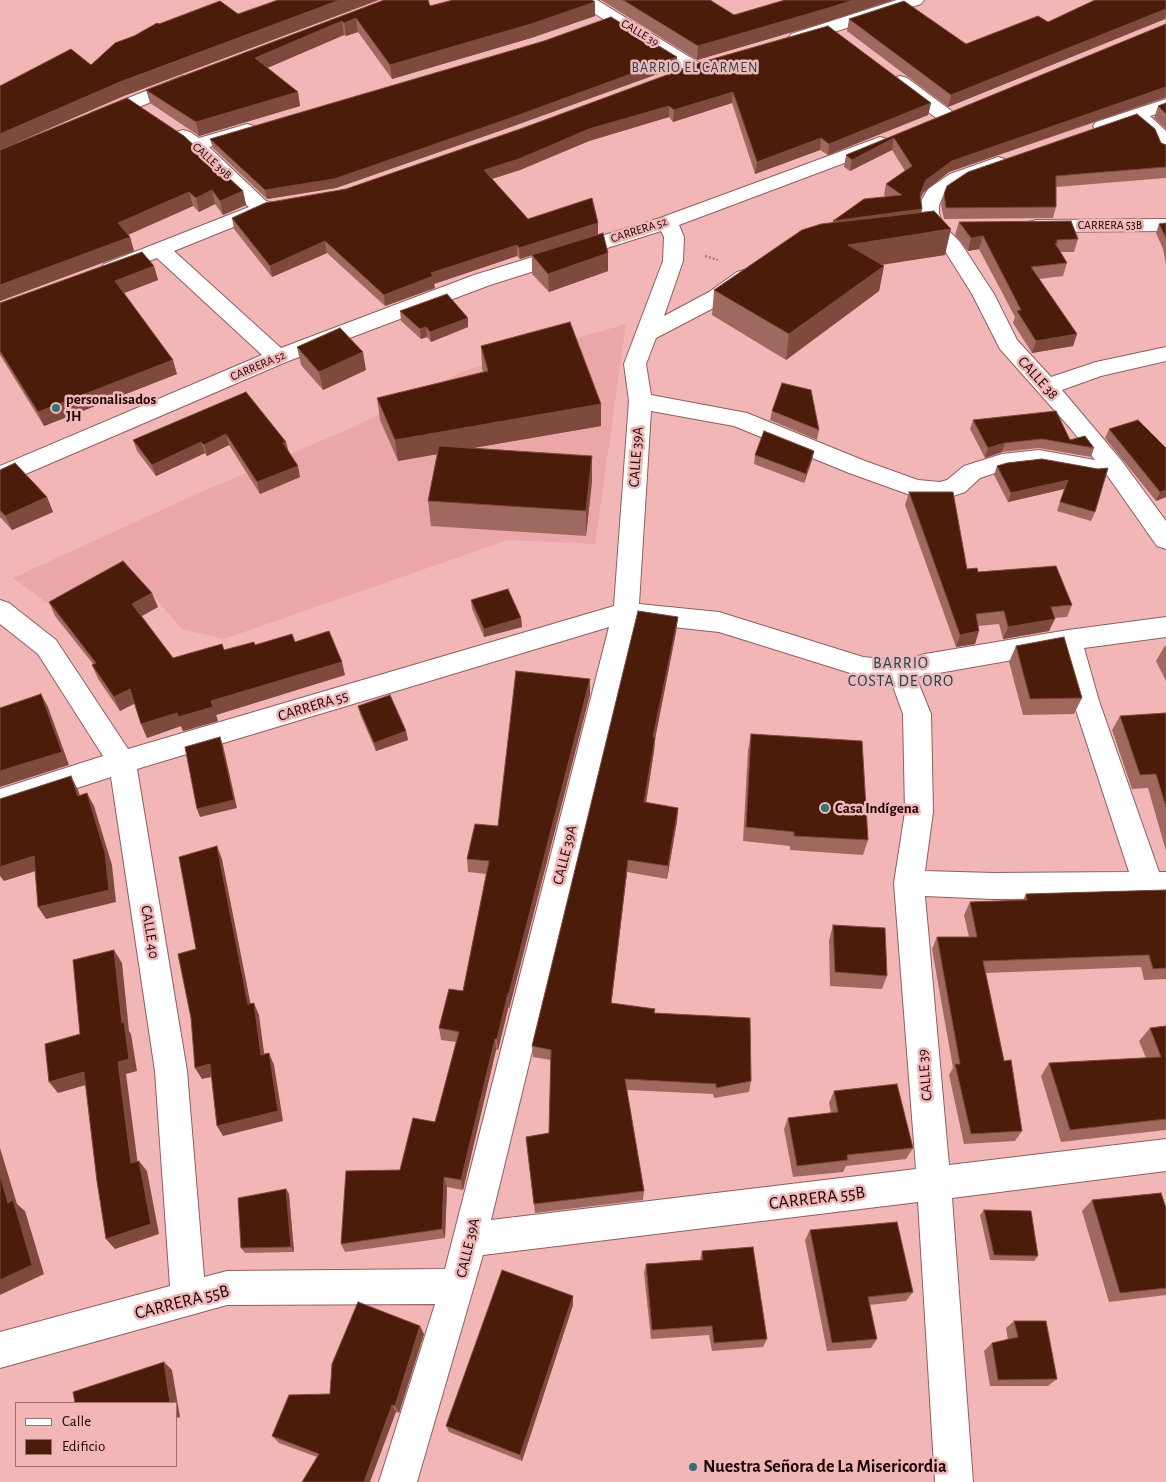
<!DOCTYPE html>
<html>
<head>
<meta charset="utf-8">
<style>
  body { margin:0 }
  #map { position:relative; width:1166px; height:1482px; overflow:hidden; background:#f3b6b6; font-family:"Alegreya Sans",sans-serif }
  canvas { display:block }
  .legend { position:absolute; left:15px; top:1402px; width:162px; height:65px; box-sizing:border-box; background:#f3b6b6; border:1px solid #9c7070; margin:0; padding:6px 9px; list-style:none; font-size:15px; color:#190606 }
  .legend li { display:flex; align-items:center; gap:10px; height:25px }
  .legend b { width:25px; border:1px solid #9c7070 }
</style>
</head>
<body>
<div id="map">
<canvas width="1166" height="1482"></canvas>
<ul class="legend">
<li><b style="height:6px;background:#fff"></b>Calle</li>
<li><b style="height:14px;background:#4c1c0b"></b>Edificio</li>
</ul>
</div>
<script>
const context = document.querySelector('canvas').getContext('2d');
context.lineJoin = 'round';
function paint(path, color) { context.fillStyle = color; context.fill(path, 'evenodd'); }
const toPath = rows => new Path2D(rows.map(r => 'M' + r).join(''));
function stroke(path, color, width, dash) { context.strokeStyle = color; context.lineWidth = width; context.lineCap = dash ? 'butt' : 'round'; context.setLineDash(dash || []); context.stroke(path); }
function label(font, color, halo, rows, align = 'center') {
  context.font = font + ' "Alegreya Sans",sans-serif'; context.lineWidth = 5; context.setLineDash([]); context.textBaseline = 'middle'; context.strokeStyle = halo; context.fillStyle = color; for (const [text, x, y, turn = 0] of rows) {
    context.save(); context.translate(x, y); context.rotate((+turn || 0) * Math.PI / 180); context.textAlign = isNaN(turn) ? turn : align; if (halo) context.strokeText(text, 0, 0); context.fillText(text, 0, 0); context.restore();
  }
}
paint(toPath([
  [626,324,595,544,508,540,224,639,182,629,127,565,51,606,13,578,192,496,358,425,463,371]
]), '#eba7a7');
const minor = toPath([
  [576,0,597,0,701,64,704,68,701,72,695,74,689,72,579,4,576,0],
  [897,0,924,0,921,4,803,42,797,43,791,42,788,38,791,34,897,0],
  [183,76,190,78,192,82,190,86,105,121,98,123,91,121,88,117,91,113,183,76],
  [900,76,907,78,953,112,956,116,953,120,946,122,939,120,893,86,891,82,893,78,900,76],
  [1166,99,1166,111,1150,116,1166,131,1166,156,1159,154,1152,139,1134,122,1103,132,1096,130,1093,126,1096,122,1166,99],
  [247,124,254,126,257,130,254,134,209,147,266,201,273,203,276,207,273,211,174,251,281,348,474,275,660,218,880,137,887,139,890,143,887,147,679,225,684,237,683,261,664,316,709,292,737,272,744,270,751,272,755,277,751,282,725,302,656,338,646,364,651,395,747,413,865,461,918,480,940,482,947,480,964,466,1002,454,1039,450,1095,460,1071,429,1000,349,972,294,945,251,924,227,919,213,919,205,928,189,950,174,998,157,1005,159,1008,163,1005,167,964,182,943,196,939,205,939,213,943,225,960,242,994,294,1017,340,1051,377,1096,362,1166,347,1166,361,1101,376,1062,390,1121,460,1166,521,1166,549,1157,546,1107,475,1095,476,1039,466,1004,470,980,478,965,492,941,500,916,497,849,473,734,426,651,411,639,604,719,612,863,657,901,661,925,654,1068,630,1166,617,1166,637,1084,648,1099,701,1159,872,1166,872,1166,898,993,899,925,896,949,1165,1166,1139,1166,1171,952,1198,973,1482,935,1482,918,1202,483,1255,417,1482,379,1482,435,1304,227,1305,0,1368,0,1332,170,1286,155,1071,111,777,0,813,0,789,103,756,38,654,0,624,0,600,9,603,56,640,128,749,614,606,629,401,624,364,663,261,664,237,661,231,490,285,286,362,0,485,0,466,262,355,157,258,111,276,104,274,100,269,104,264,249,207,173,136,176,132,183,130,190,132,199,138,247,124],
  [636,623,719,632,863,677,891,681,903,714,905,812,894,883,916,1169,491,1220,636,623],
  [609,627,445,1269,227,1271,204,1277,187,1071,137,769,609,627],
  [1058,652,1073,701,1129,872,993,873,925,871,933,812,931,714,916,677,1058,652],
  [1166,219,1166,231,1036,232,1029,230,1026,226,1029,222,1036,220,1166,219]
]);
stroke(minor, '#935d5d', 2);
stroke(toPath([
  [705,256,718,260]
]), '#a97a7a', 2.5, [2, 2]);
paint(minor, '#fff');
paint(toPath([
  [384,0,430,6,595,16,531,38,392,79,358,32,346,36,344,35,267,68,298,92,300,106,199,136,150,103,146,90],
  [601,0,710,0,734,15,785,0,893,0,823,23,697,60],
  [1166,0,1166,20,1165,19,948,107,847,31,849,19,966,44,1048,22],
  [1166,24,1166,98,949,172,924,192,920,198,921,212,945,255,882,264,884,266,879,291,786,360,712,315,714,290,833,222,886,196,884,195,886,184,905,171,892,150,850,171,844,167,846,155],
  [702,62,931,103,928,115,828,155,820,150,755,174,732,103,673,122,669,117,589,141,520,170,492,179,528,219,598,235,608,253,608,271,549,292,532,274,532,255,520,259,517,256,434,284,435,288,385,306,327,253,272,277,234,229,232,218,346,189,523,128],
  [677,67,508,128,336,188,267,199,213,148,210,139],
  [1166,103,1166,129,1154,118,1158,106],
  [1161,143,1166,145,1166,178,1056,187,1056,207,1053,218,944,219,941,205,944,194],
  [0,150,243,191,246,205,223,215,215,204,199,212,193,206,128,235,130,237,134,251,0,301],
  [959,222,1078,239,1074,252,1060,252,1067,263,1063,276,1039,279,1077,334,1073,346,1032,353,1013,323,1015,317,979,249,968,251,955,235],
  [1166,223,1166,264,1163,249,1156,233,1159,224],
  [154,266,158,280,124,293,177,374,44,426,0,355,0,303],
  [400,311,468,318,468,327,431,342,427,337,421,339,401,321],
  [481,346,601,404,601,426,472,448,592,481,586,536,431,526,428,501,437,454,398,461,380,420,377,398,483,372,482,368],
  [297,347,366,370,323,390,301,365],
  [246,392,289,452,300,477,260,494,229,445,207,456,205,453,156,476,137,451,133,440],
  [772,411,819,430,817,440,770,420],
  [973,420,1070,440,1094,448,1091,457,1039,448,1002,452,985,458,970,429],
  [1109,429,1166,497,1156,501,1105,438],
  [814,451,812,460,804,483,754,464,755,455],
  [1042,459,1095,512,1091,521,1057,511,1064,489,1008,502,994,475,997,466],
  [0,470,47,497,53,512,12,530,0,517],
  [909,492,967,569,1072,605,1067,617,1054,618,1049,631,1003,639,999,624,978,626,975,644,956,647,905,505],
  [471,600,521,618,522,627,484,637,472,609],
  [49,602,158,607,142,616,173,658,255,645,295,642,345,675,216,715,218,721,183,731,181,726,147,738,134,703,120,711,98,679,92,665,93,664,55,616],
  [678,617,676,632,655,739,654,751,646,803,678,808,677,821,667,879,627,872,611,1004,654,1013,751,1081,749,1092,714,1098,713,1094,627,1090,644,1191,643,1200,535,1213,527,1146,549,1133,551,1060,533,1057,532,1046],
  [1016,646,1082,698,1074,714,1023,715,1009,662],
  [1166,646,1166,681,1156,661,1164,647],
  [590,694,509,1009,509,1005,498,1050,496,1050,463,1190,447,1187,445,1238,345,1252,341,1244,400,1170,435,1122,456,1042,441,1040,439,1028,463,991,486,874,468,872,467,859,498,826],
  [358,706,406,731,408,740,376,751,360,714],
  [1166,713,1166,851,1148,788,1132,789,1112,730,1120,716],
  [751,734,868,840,863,855,790,850,790,846,743,841,748,750],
  [1166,890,1166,979,1144,980,1141,967,986,973,1004,1061,1022,1131,1015,1141,964,1144,949,1075,953,1068,932,949,937,937,969,937,964,915,970,902,1023,900,1026,894],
  [833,925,887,976,882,989,830,986,829,940],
  [1166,1026,1166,1130,1061,1142,1041,1076,1049,1063,1146,1058,1139,1041,1150,1028],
  [834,1091,913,1148,906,1159,846,1166,843,1172,793,1177,784,1129,788,1118,831,1113,829,1103],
  [286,1189,289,1194,294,1252,245,1253,241,1248],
  [1092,1200,1166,1208,1166,1295,1109,1302,1082,1211],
  [984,1210,1038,1256,1034,1261,990,1260,980,1215],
  [810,1230,913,1292,906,1301,869,1305,877,1339,871,1348,827,1351,805,1240],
  [702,1251,767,1339,763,1347,712,1351,709,1335,651,1339,644,1273,646,1264,700,1260],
  [573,1296,573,1305,522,1461,449,1432,446,1426],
  [1014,1321,1057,1379,1048,1386,990,1386,984,1351,992,1343,1008,1340,1006,1328],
  [424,1334,399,1413,396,1412,317,1457,279,1443,272,1436,330,1394]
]), '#a06960');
paint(toPath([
  [340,0,379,0,124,96,0,150,0,134,120,82],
  [854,0,893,0,823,23,697,60,698,46],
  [595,2,595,16,531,38,392,79,390,65],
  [1166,9,1165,19,948,107,951,95],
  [356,18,358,32,346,36,344,23],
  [342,21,344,35,258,72,255,58],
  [677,57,677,67,508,128,336,188,267,199,265,190],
  [1166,87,1165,97,949,172,924,192,917,205,920,194,926,180,952,161],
  [298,92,300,106,199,136,196,122],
  [733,92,732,103,673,122,674,110],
  [931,103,928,115,828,155,829,144],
  [669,106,669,117,589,141,520,170,485,181,484,170,589,129],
  [821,138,820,150,755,174,757,162],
  [894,138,892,150,850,171,852,160],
  [212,190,215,204,199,212,196,198],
  [243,191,246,205,223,215,220,201],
  [189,192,193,206,123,237,118,223],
  [922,209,920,220,831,232,833,221],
  [598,223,598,235,520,259,519,248],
  [951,229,945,255,843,271,848,245],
  [983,236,979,249,968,251,971,238],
  [130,237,134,251,0,301,0,285],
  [325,241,327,253,272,277,270,266],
  [517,245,517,256,434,284,435,288,385,306,384,295,431,273],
  [608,253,608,271,549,292,548,274],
  [154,266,158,280,119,295,115,281],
  [884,266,879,291,786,360,789,334],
  [468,318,468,327,431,342,430,332],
  [426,327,427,337,421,339,420,329],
  [1077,334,1073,346,1032,353,1036,341],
  [363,352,366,370,323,390,319,372],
  [173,360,177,374,44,426,38,412],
  [601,404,601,426,398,461,395,440],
  [226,434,229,445,207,456,204,445],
  [201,442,205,453,156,476,152,465],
  [286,442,289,453,283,443],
  [1005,443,1002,452,985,458,988,448],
  [814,451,812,460,804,483,806,474],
  [592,456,592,481,586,536,586,511],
  [298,466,300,477,260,494,257,482],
  [1068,480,1064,489,1008,502,1011,493],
  [1166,490,1166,497,1156,501,1160,492],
  [47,497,53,512,12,530,5,516],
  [152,593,158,607,138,618,132,604],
  [678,617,676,632,655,739,654,751,644,815,644,802,653,737],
  [521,618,522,627,484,637,484,629],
  [1055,619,1049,631,1003,639,1008,627],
  [979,631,975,644,956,647,960,635],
  [342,662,345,675,216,715,218,721,183,731,181,726,147,738,141,724,211,701],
  [590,679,590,694,509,1009,508,997],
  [130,689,136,703,120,711,114,697],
  [41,694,48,707,69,765,0,787,0,771],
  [406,731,408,740,376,751,374,743],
  [220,737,223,745,237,808,200,817,197,809],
  [71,776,78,790,85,809,78,796],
  [87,793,94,806,112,865,116,902,46,919,38,907],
  [678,808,677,821,667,879,668,866],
  [217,846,222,859,253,1016,248,1004],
  [34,856,42,869,4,881,0,876,0,867],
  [628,860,627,872,610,1015,611,1003],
  [114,950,122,963,129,1031,131,1034,137,1071,126,1074,139,1173,131,1163,118,1062,122,1023],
  [508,993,509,1005,498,1050,497,1039],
  [254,1003,259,1015,266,1067,261,1055],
  [495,1039,496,1050,463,1190,461,1180],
  [269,1053,274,1065,283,1121,223,1136,217,1126],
  [210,1064,216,1076,202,1079,195,1068],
  [84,1072,93,1083,58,1093,49,1082],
  [0,1148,17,1204,25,1211,44,1274,0,1295,0,1280,8,1203,0,1175],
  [139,1161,147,1171,159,1234,115,1249,106,1239],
  [444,1177,447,1187,445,1238,442,1229],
  [286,1189,289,1194,294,1252,291,1247],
  [573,1296,573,1305,522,1461,520,1455],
  [420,1326,424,1334,399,1413,395,1406],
  [164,1362,172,1370,180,1417,176,1418,176,1403,170,1403],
  [392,1405,396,1412,370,1482,364,1482]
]), '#7e4a3e');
const building = toPath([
  [278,0,340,0,120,82,0,134,0,86,71,49,91,65,115,43,134,36,157,23,159,24,220,1,238,14,278,0],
  [384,0,428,0,430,6,453,0,592,0,595,2,531,24,390,65,356,18,344,23,342,21,255,58,298,92,196,122,146,90,384,0],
  [623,0,710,0,734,15,785,0,854,0,825,9,698,46,623,0],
  [1095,0,1166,0,1166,9,951,95,849,19,904,1,966,44,1038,16,1048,22,1095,0],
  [611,17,677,57,508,119,334,179,265,190,210,139,544,41,611,17],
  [1166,24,1166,87,952,161,926,180,920,194,922,209,833,221,864,199,902,195,886,184,912,166,894,138,852,160,846,155,1166,24],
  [828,26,931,103,829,144,821,138,757,162,733,92,674,110,669,106,589,129,519,159,484,170,528,219,592,198,598,223,519,248,517,245,431,273,433,276,384,295,325,241,270,266,232,218,265,203,346,189,523,128,702,62,828,26],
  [127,98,184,136,243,191,220,201,212,190,196,198,189,192,118,223,130,237,0,285,0,150,127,98],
  [1166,103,1166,114,1158,106,1166,103],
  [1137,114,1155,129,1161,143,1166,145,1166,167,1056,176,1056,207,946,208,944,194,947,186,968,172,1137,114],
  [934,211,951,229,848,245,884,266,789,334,714,290,802,230,821,224,934,211],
  [1071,221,1078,239,1057,240,1057,244,1055,243,1067,263,1031,267,1077,334,1036,341,1017,311,1021,310,983,236,971,238,959,222,1071,221],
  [1166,223,1166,238,1159,224,1166,223],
  [603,233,608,253,548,274,532,255,603,233],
  [142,252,154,266,115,281,173,360,38,412,0,351,0,303,142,252],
  [447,294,468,318,430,332,426,327,420,329,400,311,447,294],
  [570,322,601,404,395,440,377,398,488,371,481,346,570,322],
  [340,328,363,352,319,372,297,347,340,328],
  [782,383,811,390,819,430,772,411,782,383],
  [246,392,286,442,283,443,298,466,257,482,226,434,204,445,201,442,152,465,133,440,246,392],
  [1056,411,1070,440,1085,436,1094,448,1042,439,1005,443,988,448,973,420,1056,411],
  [1138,420,1166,448,1166,490,1160,492,1109,429,1138,420],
  [764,431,814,451,806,474,755,455,764,431],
  [439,446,592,456,586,511,428,501,439,446],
  [1042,459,1098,469,1108,468,1095,512,1060,502,1068,480,1011,493,997,466,1007,463,1042,459],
  [15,463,47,497,5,516,0,510,0,470,15,463],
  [909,492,953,492,967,569,977,568,978,572,1056,566,1072,605,1051,607,1055,619,1008,627,1004,611,976,614,979,631,960,635,909,492],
  [123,561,152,593,132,604,173,658,222,644,224,650,254,642,255,645,292,634,295,642,329,631,342,662,211,701,213,707,178,717,177,713,141,724,130,689,114,697,92,665,96,663,49,602,123,561],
  [508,589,521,618,484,629,471,600,508,589],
  [638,611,678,617,653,737,655,738,644,802,678,808,668,866,628,860,611,1003,655,1009,654,1013,750,1018,751,1081,716,1088,716,1084,625,1079,644,1191,534,1204,526,1137,549,1133,551,1050,532,1046,638,611],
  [1064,637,1082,698,1030,699,1016,646,1064,637],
  [516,671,590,679,508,997,508,993,497,1039,495,1039,461,1180,444,1177,442,1229,341,1244,346,1171,400,1170,413,1118,435,1122,459,1032,439,1028,449,989,463,991,489,861,467,859,475,824,498,826,516,671],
  [41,694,62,752,0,771,0,708,41,694],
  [390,695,406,731,374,743,358,706,390,695],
  [1166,713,1166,807,1156,774,1140,775,1120,716,1166,713],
  [751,734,862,741,868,840,794,836,794,832,746,827,751,734],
  [220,737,234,800,197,809,185,747,220,737],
  [71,776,78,796,87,793,105,853,109,890,38,907,34,856,0,867,0,799,71,776],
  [217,846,248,1004,254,1003,261,1055,269,1053,278,1111,217,1126,210,1064,195,1068,191,1018,178,954,196,949,179,857,217,846],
  [1166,890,1166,968,1153,969,1149,955,983,961,1004,1061,1011,1060,1022,1131,971,1134,955,1064,960,1064,937,937,977,937,970,902,1027,900,1026,894,1166,890],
  [833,925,885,928,887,976,835,972,833,925],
  [114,950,122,1023,124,1022,129,1059,118,1062,131,1163,139,1161,151,1224,106,1239,97,1181,84,1072,49,1082,45,1044,80,1034,73,960,114,950],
  [1166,1026,1166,1119,1070,1130,1049,1063,1161,1057,1150,1028,1166,1026],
  [897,1084,913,1148,847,1155,848,1160,797,1166,788,1118,838,1112,834,1091,897,1084],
  [0,1175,8,1203,13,1200,32,1265,0,1280,0,1175],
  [286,1189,291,1247,241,1248,238,1198,286,1189],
  [1161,1193,1166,1208,1166,1288,1120,1293,1092,1200,1161,1193],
  [984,1210,1031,1211,1038,1256,994,1255,984,1210],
  [897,1222,913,1292,868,1297,877,1339,832,1343,810,1230,897,1222],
  [753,1247,767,1339,714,1343,712,1326,652,1330,646,1264,703,1260,702,1251,753,1247],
  [502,1270,573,1296,520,1455,446,1426,502,1270],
  [358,1302,420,1326,395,1406,392,1405,364,1482,302,1482,319,1454,272,1436,289,1395,330,1394,332,1364,358,1302],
  [1014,1321,1046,1321,1057,1379,998,1380,992,1343,1018,1337,1014,1321],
  [164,1362,170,1403,75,1403,73,1392,164,1362]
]);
paint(building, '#4c1c0b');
stroke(building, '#7e4a3e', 1);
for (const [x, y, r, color] of [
  [56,408,5,"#2c7679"],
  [825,808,5,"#2c7679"],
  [693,1467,5,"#2c7679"]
]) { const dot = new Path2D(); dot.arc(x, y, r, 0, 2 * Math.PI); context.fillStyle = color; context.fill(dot); stroke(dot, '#f3b6b6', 2); }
label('12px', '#190606', '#f3b6b6', [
  ["CALLE 39",640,33,31],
  ["CALLE 39B",212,161,42],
  ["CARRERA 53B",1110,225],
  ["CARRERA 52",639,230,-18],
  ["CARRERA 52",258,366,-23]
]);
context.letterSpacing = '1px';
label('14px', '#0e4d50', '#f3b6b6', [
  ["BARRIO EL CARMEN",695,68]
]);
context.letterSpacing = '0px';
label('15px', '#190606', '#f3b6b6', [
  ["CALLE 38",1038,378,48],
  ["CALLE 39A",636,457,-86],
  ["CARRERA 55",313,706,-17],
  ["CALLE 39A",565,855,-76],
  ["CALLE 40",150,932,81],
  ["CALLE 39",925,1075,-95],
  ["CALLE 39A",468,1248,-77]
]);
label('bold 15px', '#190606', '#f3b6b6', [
  ["personalisados",66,399],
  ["JH",66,416],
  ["Casa Indígena",835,808]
], 'left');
context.letterSpacing = '1px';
label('16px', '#0e4d50', '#f3b6b6', [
  ["BARRIO",901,663],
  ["COSTA DE ORO",901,681]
]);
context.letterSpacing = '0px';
label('18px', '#190606', '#f3b6b6', [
  ["CARRERA 55B",817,1198,-7],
  ["CARRERA 55B",182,1302,-14]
]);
label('bold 18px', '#190606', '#f3b6b6', [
  ["Nuestra Señora de La Misericordia",703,1467]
], 'left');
</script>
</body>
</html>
